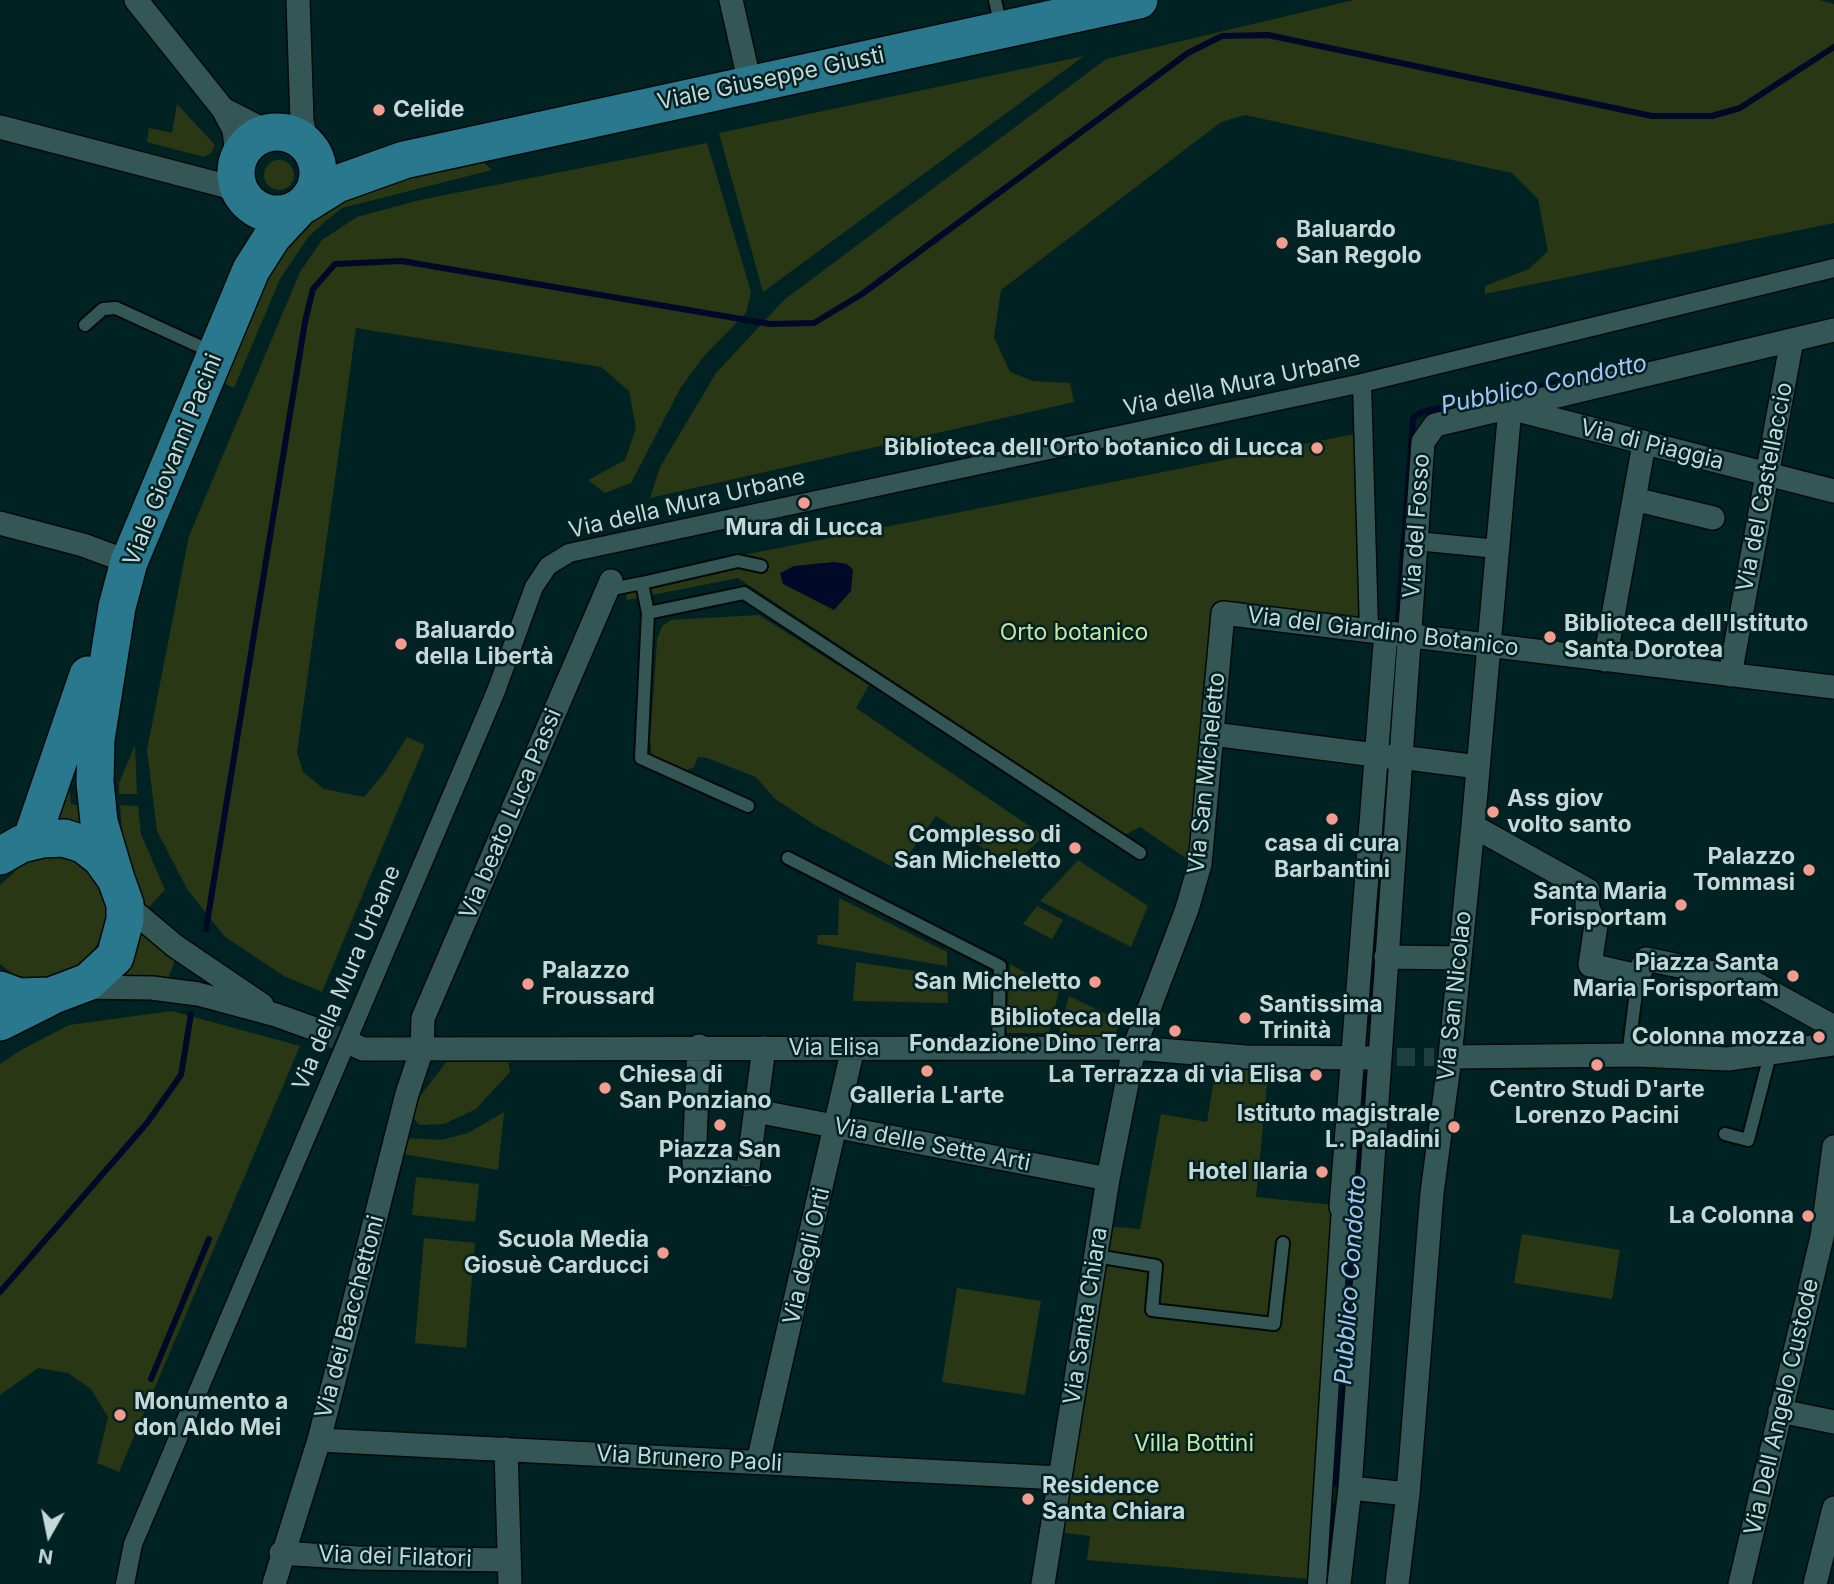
<!DOCTYPE html>
<html>
<head>
<meta charset="utf-8">
<style>
  body { margin:0 }
  #map { position:relative; width:1834px; height:1584px; overflow:hidden; background:#022; font-family:Inter,sans-serif }
  canvas { display:block }
  .north { position:absolute; left:14px; top:1500px; width:70px; height:70px; -webkit-text-stroke:5px #022; paint-order:stroke; rotate:189deg; font-size:19px; font-weight:700; line-height:28px; text-align:center; color:#c5d7d7 }
  .north::after { content:''; display:block; margin:auto; width:24px; height:32px; background:#c5d7d7; clip-path:polygon(50% 0,100% 100%,50% 72%,0 100%) }
</style>
</head>
<body>
<div id="map">
<canvas width="1834" height="1584"></canvas>
<div class="north">N</div>
</div>
<script>
const context = document.querySelector('canvas').getContext('2d');
context.lineJoin = 'round';
function paint(path, color) { context.fillStyle = color; context.fill(path, 'evenodd'); }
const toPath = rows => new Path2D(rows.map(r => 'M' + r).join(''));
function stroke(path, color, width, dash) { context.strokeStyle = color; context.lineWidth = width; context.lineCap = dash ? 'butt' : 'round'; context.setLineDash(dash || []); context.stroke(path); }
function label(font, color, halo, rows, align = 'center') {
  context.font = font + ' Inter,sans-serif'; context.lineWidth = 5; context.setLineDash([]); context.textBaseline = 'middle'; context.strokeStyle = halo; context.fillStyle = color; for (const [text, x, y, turn = 0] of rows) {
    context.save(); context.translate(x, y); context.rotate((+turn || 0) * Math.PI / 180); context.textAlign = isNaN(turn) ? turn : align; if (halo) context.strokeText(text, 0, 0); context.fillText(text, 0, 0); context.restore();
  }
}
paint(toPath([
  [1354,0,1819,0,1834,4,1834,223,1485,294,1485,286,1529,269,1548,251,1538,199,1512,173,1245,115,1221,122,1001,290,994,337,1010,372,1033,381,1070,383,1074,402,650,498,660,467,716,373,784,300,1106,59],
  [1084,56,763,292,719,133],
  [177,104,215,145,211,153,204,157,147,142,149,128,172,133],
  [707,143,751,292,746,313,705,355,681,387,631,483,605,493,588,480,625,460,636,428,629,391,601,367,356,328,297,752,303,772,324,789,364,797,385,772,407,737,425,745,322,992,284,976,225,937,187,889,157,831,147,750,189,536,300,272,322,240,357,217,420,200],
  '264 175a15 15 0 1 1 30 0a15 15 0 1 1-30 0Z',
  [481,160,492,170,342,208,327,220,309,236,280,279,234,388,221,382,271,268,296,228,349,192],
  [1360,433,1362,621,1218,603,1197,862,1193,863,1140,827,1125,835,738,578,627,600,622,579],
  [759,615,869,685,856,708,1044,836,1010,867,936,816,898,870,815,825,775,799,756,777,707,758,698,757,694,767,685,771,656,760,651,752,650,740,657,640,662,626,671,620],
  [135,745,137,794,119,794,119,783],
  [69,787,71,804,85,807,87,831,56,824],
  [120,805,138,806,141,834,165,890,147,909,131,880,123,850],
  [53,856,81,864,93,875,106,899,108,916,101,939,88,957,73,969,50,979,16,976,0,964,0,885,24,863],
  [1078,860,1148,906,1131,947,1040,901],
  [839,898,947,952,947,966,817,944,818,935,838,935],
  [1037,906,1063,920,1052,939,1023,924],
  [139,926,176,957,168,979,117,975],
  [856,962,948,976,948,1003,853,1001],
  [1010,964,1059,991,1049,1033,1006,1033],
  [1069,996,1120,1021,1115,1036,1059,1034],
  [172,1011,300,1046,119,1472,97,1463,108,1417,91,1389,68,1373,38,1368,0,1395,0,1064,21,1050,69,1025],
  [451,1056,508,1060,510,1072,476,1109,444,1124,420,1125,411,1116,411,1108],
  [1269,1065,1256,1197,1333,1205,1309,1579,1087,1560,1090,1536,1057,1532,1105,1226,1140,1229,1161,1114,1207,1122,1216,1066],
  [504,1112,498,1170,403,1154,406,1138,441,1140,468,1133],
  [416,1177,479,1184,475,1222,412,1215],
  [1522,1234,1620,1250,1612,1299,1514,1283],
  [424,1238,475,1243,466,1348,415,1343],
  [957,1288,1041,1301,1025,1395,942,1382]
]), '#2a3715');
paint(toPath([
  [834,562,847,564,853,570,851,591,834,610,783,584,780,573,794,566]
]), '#000927');
stroke(toPath([
  [1398,622,1413,418,1422,412,1647,363],
  [1389,744,1393,688],
  [206,929,305,322,313,289,335,264,402,261,770,324,814,323,862,294,1188,53,1222,36,1268,35,1652,116,1712,116,1740,108,1834,47],
  [1369,1024,1388,772],
  [0,1292,147,1123,181,1075,191,1014],
  [151,1379,209,1239],
  [1337,1484,1365,1076],
  [1332,1551,1335,1506]
]), '#000927', 6);
stroke(toPath([
  [1397,1057,1434,1057]
]), '#1e3d3d', 18, [18, 9]);
stroke(toPath([
  [315,1029,354,1045]
]), '#1e3d3d', 23, [23, 11]);
const service = toPath([
  [995,0,1001,27],
  [85,325,103,309,116,308,212,352],
  [642,583,738,561,761,566],
  [607,590,642,583,648,613,641,758,748,806],
  [648,613,744,593,1140,853],
  [788,858,1000,966,998,1048],
  [1628,1056,1638,976],
  [1725,1134,1748,1140,1771,1051],
  [1096,1256,1156,1266,1152,1310,1274,1324,1283,1243]
]);
const pedestrian = toPath([
  [1362,383,1369,631],
  [1416,541,1498,549],
  [125,1584,133,1544,496,691,534,587,548,566,569,553,1362,383,1834,268],
  [1317,1584,1341,1207]
]);
const minor = toPath([
  [136,0,223,109,234,130,238,163],
  [298,0,302,121,307,145],
  [731,0,750,84],
  [223,109,270,133],
  [0,127,222,185,241,192],
  [1634,499,1713,518],
  [0,523,83,545,129,562],
  [1605,660,1644,444],
  [1730,675,1792,340],
  [1213,734,1390,757],
  [1400,757,1478,767],
  [1473,826,1588,890,1587,906,1596,925,1590,965,1638,976,1646,959,1751,981,1834,1027],
  [125,904,175,946,262,1005],
  [1386,957,1458,958],
  [79,987,152,988,198,994,276,1015,315,1029],
  [354,1045,363,1049,1134,1048,1246,1057,1380,1058],
  [699,1046,694,1163,747,1175,764,1048],
  [1450,1057,1637,1055,1728,1059,1834,1044],
  [756,1111,1108,1179],
  [1341,1207,1386,632],
  [1780,1411,1834,1422],
  [319,1440,1060,1478],
  [506,1449,510,1584],
  [758,1462,853,1048],
  [1350,1488,1408,1494],
  [281,1553,358,1558,509,1560],
  [274,1584,319,1440,407,1094,422,1049,423,1018,611,581],
  [1043,1584,1108,1179,1134,1048,1187,909,1200,864,1223,613,1834,687],
  [1339,1584,1350,1488,1423,442,1435,425,1834,330],
  [1397,1584,1408,1494,1432,1193,1450,1057,1473,826,1510,408,1834,491],
  [1740,1584,1822,1237,1834,1147],
  [1815,1584,1834,1508]
]);
const primary = toPath([
  '236 173a41 41 0 1 1 82 0a41 41 0 1 1-82 0Z',
  [305,204,337,184,404,160,1139,0],
  [31,841,88,675],
  [0,856,21,844,42,839,64,838,83,844,101,858,116,879,125,904,125,920,115,957,88,982,51,996,19,997,0,990],
  [116,879,99,822,95,782,96,739,117,607,129,562,251,270,272,237,299,208],
  [0,1022,50,997]
]);
stroke(service, '#000a0a', 16);
stroke(pedestrian, '#000a0a', 21);
stroke(minor, '#000a0a', 26);
stroke(primary, '#000a0a', 40);
stroke(service, '#345756', 12);
stroke(pedestrian, '#345756', 18);
stroke(minor, '#345756', 23);
stroke(primary, '#2a788e', 37);
for (const [x, y, r, color] of [
  [379,110,7,"#f59c91"],
  [1282,243,7,"#f59c91"],
  [1317,448,7,"#f59c91"],
  [804,503,7,"#f59c91"],
  [1550,637,7,"#f59c91"],
  [401,644,7,"#f59c91"],
  [1493,812,7,"#f59c91"],
  [1332,819,7,"#f59c91"],
  [1075,848,7,"#f59c91"],
  [1809,870,7,"#f59c91"],
  [1681,905,7,"#f59c91"],
  [1793,976,7,"#f59c91"],
  [1095,982,7,"#f59c91"],
  [528,984,7,"#f59c91"],
  [1245,1018,7,"#f59c91"],
  [1175,1031,7,"#f59c91"],
  [1819,1037,7,"#f59c91"],
  [1597,1065,7,"#f59c91"],
  [927,1071,7,"#f59c91"],
  [1316,1075,7,"#f59c91"],
  [605,1088,7,"#f59c91"],
  [720,1125,7,"#f59c91"],
  [1454,1127,7,"#f59c91"],
  [1322,1172,7,"#f59c91"],
  [1808,1216,7,"#f59c91"],
  [663,1253,7,"#f59c91"],
  [120,1415,7,"#f59c91"],
  [1028,1499,7,"#f59c91"]
]) { const dot = new Path2D(); dot.arc(x, y, r, 0, 2 * Math.PI); context.fillStyle = color; context.fill(dot); stroke(dot, '#022', 2.5); }
label('23px', '#c5d7d7', '#022', [
  ["Viale Giuseppe Giusti",771,79,-12],
  ["Via della Mura Urbane",1242,384,-12],
  ["Via di Piaggia",1652,445,14],
  ["Viale Giovanni Pacini",173,460,-68],
  ["Via del Castellaccio",1765,487,-79],
  ["Via della Mura Urbane",687,504,-13],
  ["Via del Fosso",1417,526,-86],
  ["Via del Giardino Botanico",1383,632,7],
  ["Via San Micheletto",1207,773,-84],
  ["Via beato Luca Passi",511,814,-67],
  ["Via della Mura Urbane",347,978,-67],
  ["Via San Nicolao",1455,996,-84],
  ["Via Elisa",834,1048],
  ["Via delle Sette Arti",932,1145,11],
  ["Via degli Orti",807,1256,-77],
  ["Via Santa Chiara",1086,1316,-81],
  ["Via dei Bacchettoni",350,1317,-75],
  ["Via Dell Angelo Custode",1782,1407,-77],
  ["Via Brunero Paoli",689,1459,3],
  ["Via dei Filatori",395,1557,2]
]);
label('bold 23px', '#c5d7d7', '#022', [
  ["Celide",393,110,"left"],
  ["Baluardo",1296,230,"left"],
  ["San Regolo",1296,256,"left"],
  ["Biblioteca dell'Orto botanico di Lucca",1303,448],
  ["Mura di Lucca",804,528,"center"],
  ["Biblioteca dell'Istituto",1564,624,"left"],
  ["Santa Dorotea",1564,650,"left"],
  ["Baluardo",415,631,"left"],
  ["della Libertà",415,657,"left"],
  ["Ass giov",1507,799,"left"],
  ["volto santo",1507,825,"left"],
  ["Complesso di",1061,835],
  ["San Micheletto",1061,861],
  ["casa di cura",1332,844,"center"],
  ["Barbantini",1332,870,"center"],
  ["Palazzo",1795,857],
  ["Tommasi",1795,883],
  ["Santa Maria",1667,892],
  ["Forisportam",1667,918],
  ["Piazza Santa",1779,963],
  ["Maria Forisportam",1779,989],
  ["Palazzo",542,971,"left"],
  ["Froussard",542,997,"left"],
  ["San Micheletto",1081,982],
  ["Santissima",1259,1005,"left"],
  ["Trinità",1259,1031,"left"],
  ["Biblioteca della",1161,1018],
  ["Fondazione Dino Terra",1161,1044],
  ["Colonna mozza",1805,1037],
  ["Chiesa di",619,1075,"left"],
  ["San Ponziano",619,1101,"left"],
  ["La Terrazza di via Elisa",1302,1075],
  ["Centro Studi D'arte",1597,1090,"center"],
  ["Lorenzo Pacini",1597,1116,"center"],
  ["Galleria L'arte",927,1096,"center"],
  ["Istituto magistrale",1440,1114],
  ["L. Paladini",1440,1140],
  ["Piazza San",720,1150,"center"],
  ["Ponziano",720,1176,"center"],
  ["Hotel Ilaria",1308,1172],
  ["La Colonna",1794,1216],
  ["Scuola Media",649,1240],
  ["Giosuè Carducci",649,1266],
  ["Monumento a",134,1402,"left"],
  ["don Aldo Mei",134,1428,"left"],
  ["Residence",1042,1486,"left"],
  ["Santa Chiara",1042,1512,"left"]
], 'right');
label('23px', '#c7e5a1', '#022', [
  ["Orto botanico",1074,633],
  ["Villa Bottini",1194,1444]
]);
label('italic 24px', '#a6c3f4', '#022', [
  ["Pubblico Condotto",1544,385,-12],
  ["Pubblico Condotto",1351,1280,-86]
]);
</script>
</body>
</html>
